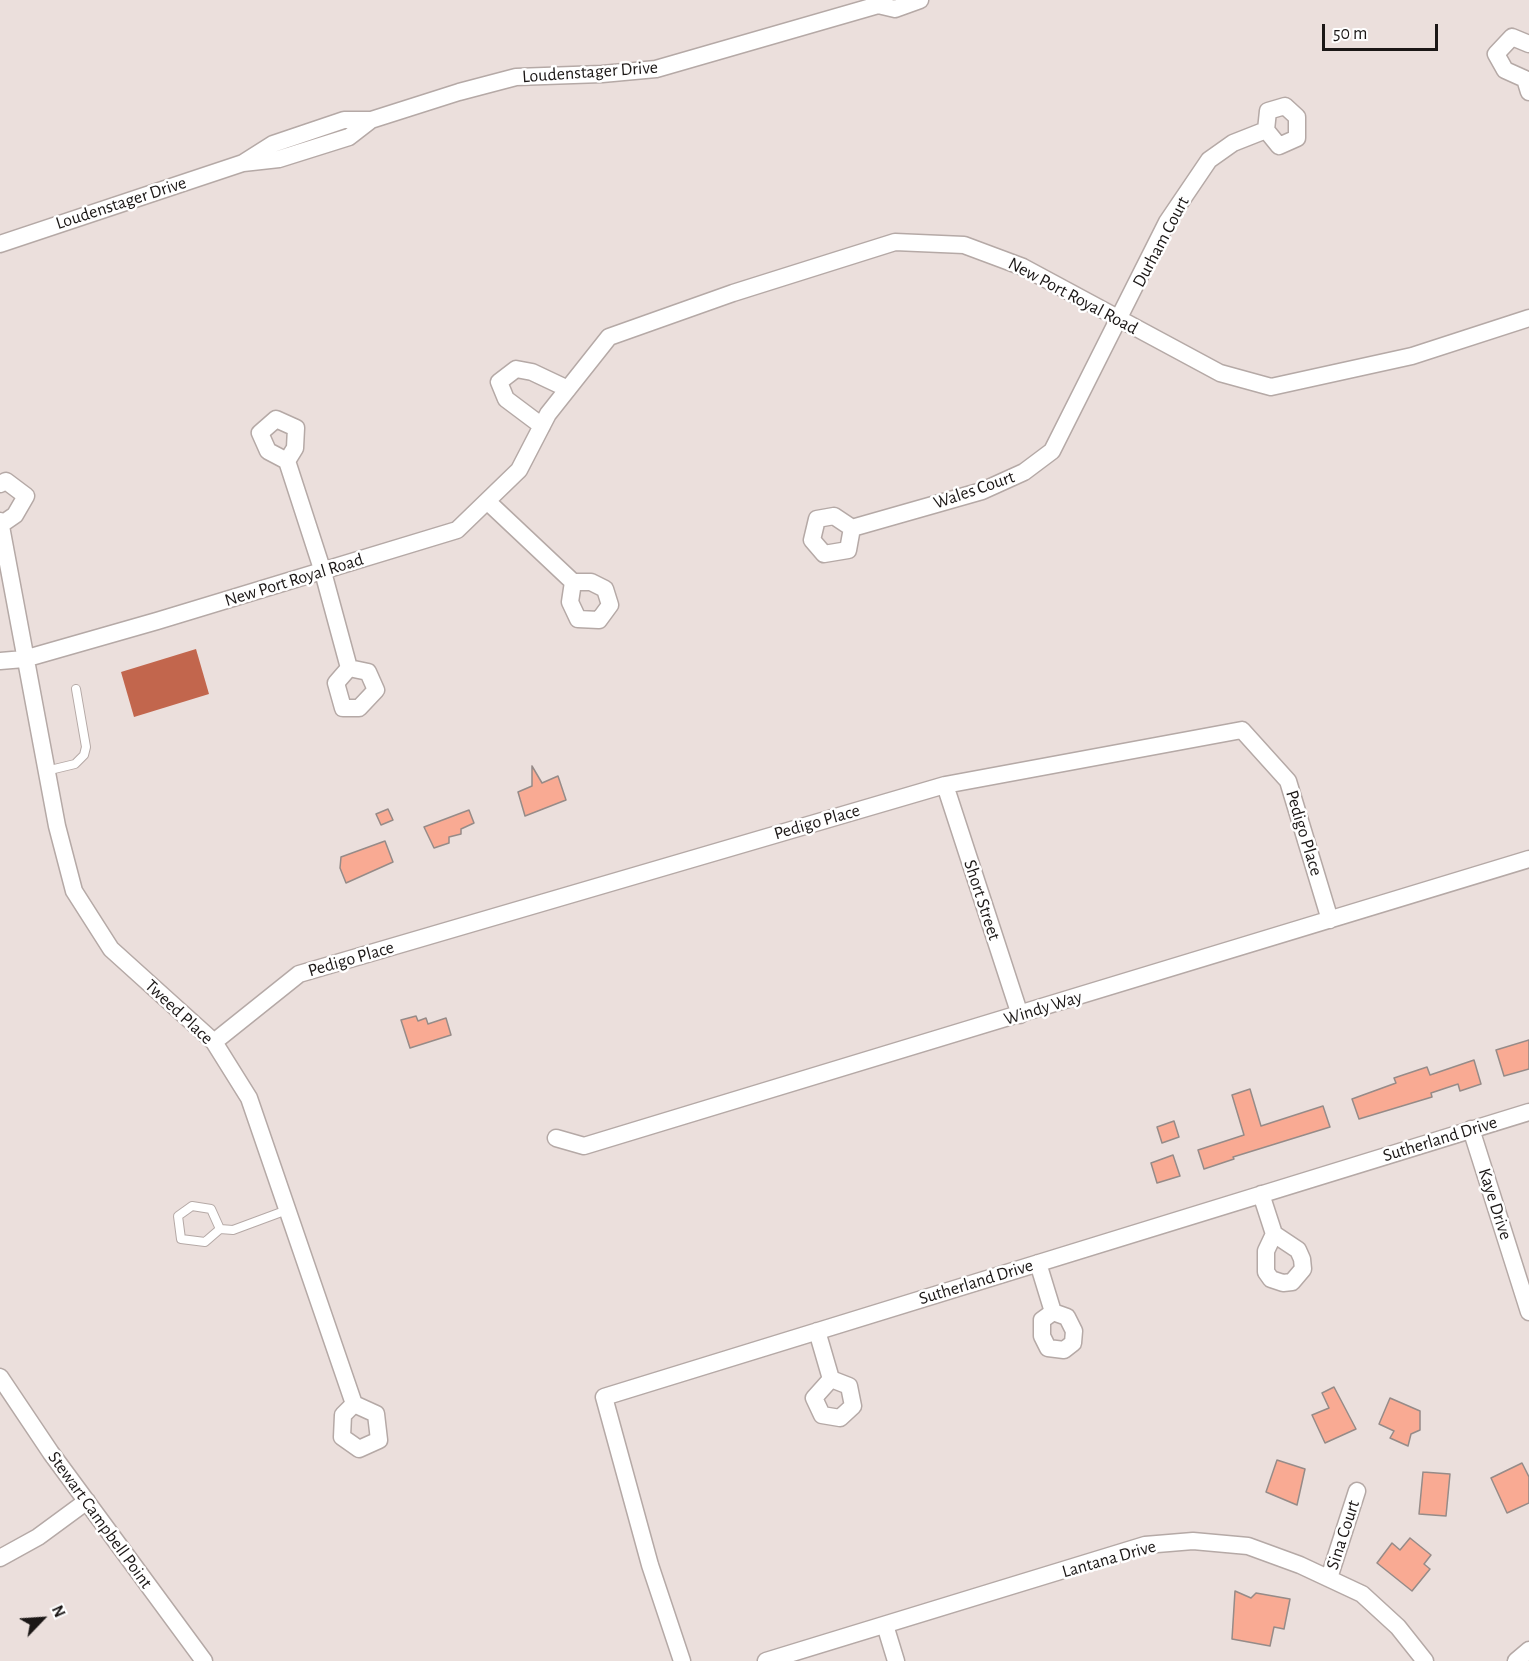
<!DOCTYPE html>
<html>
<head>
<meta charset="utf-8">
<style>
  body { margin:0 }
  #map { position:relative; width:1529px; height:1661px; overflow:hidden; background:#ebdfdc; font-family:"Alegreya Sans",sans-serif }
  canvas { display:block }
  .north { position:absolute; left:12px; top:1589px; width:60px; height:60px; -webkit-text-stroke:4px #fff; paint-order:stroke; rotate:65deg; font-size:16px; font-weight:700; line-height:24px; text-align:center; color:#1b1716 }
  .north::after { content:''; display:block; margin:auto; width:21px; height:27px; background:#1b1716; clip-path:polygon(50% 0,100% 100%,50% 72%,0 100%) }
  .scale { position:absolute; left:1322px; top:24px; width:116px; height:27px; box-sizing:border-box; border:3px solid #1b1716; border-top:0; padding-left:8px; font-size:18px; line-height:21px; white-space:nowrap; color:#1b1716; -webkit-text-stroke:4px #fff; paint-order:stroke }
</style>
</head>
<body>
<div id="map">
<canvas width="1529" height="1661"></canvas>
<div class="north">N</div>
<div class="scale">50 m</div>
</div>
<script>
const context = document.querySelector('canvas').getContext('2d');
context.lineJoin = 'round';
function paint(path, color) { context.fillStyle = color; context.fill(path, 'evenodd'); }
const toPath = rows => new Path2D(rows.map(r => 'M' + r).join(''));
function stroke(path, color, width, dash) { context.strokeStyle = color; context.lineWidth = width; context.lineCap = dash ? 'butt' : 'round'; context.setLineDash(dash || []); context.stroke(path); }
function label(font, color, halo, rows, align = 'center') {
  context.font = font + ' "Alegreya Sans",sans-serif'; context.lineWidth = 5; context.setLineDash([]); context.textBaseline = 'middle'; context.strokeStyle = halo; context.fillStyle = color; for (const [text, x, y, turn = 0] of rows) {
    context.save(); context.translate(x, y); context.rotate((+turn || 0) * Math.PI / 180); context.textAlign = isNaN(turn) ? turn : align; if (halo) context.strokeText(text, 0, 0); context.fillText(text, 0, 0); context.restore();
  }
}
paint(toPath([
  [196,649,209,694,134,717,121,672]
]), '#c2664d');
const building = toPath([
  [532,766,542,783,558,776,566,800,525,816,518,792,532,786,532,766],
  [388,809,393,820,381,825,376,814,388,809],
  [469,810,474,823,461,829,461,834,449,837,449,843,434,848,424,827,469,810],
  [385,841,393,862,346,883,340,868,341,857,385,841],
  [416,1016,418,1021,426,1018,428,1024,446,1018,451,1035,410,1048,401,1020,416,1016],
  [1529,1040,1529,1069,1504,1076,1496,1050,1529,1040],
  [1474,1060,1481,1084,1460,1091,1458,1084,1431,1093,1432,1097,1359,1119,1352,1099,1396,1083,1394,1078,1427,1067,1430,1075,1474,1060],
  [1250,1089,1261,1126,1323,1106,1330,1127,1233,1157,1234,1159,1204,1169,1198,1150,1244,1135,1232,1095,1250,1089],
  [1174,1121,1179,1137,1162,1143,1157,1127,1174,1121],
  [1173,1155,1180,1176,1157,1183,1151,1163,1173,1155],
  [1334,1387,1356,1429,1325,1443,1312,1415,1329,1408,1322,1393,1334,1387],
  [1390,1398,1420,1411,1420,1430,1411,1434,1408,1446,1390,1438,1394,1431,1379,1424,1390,1398],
  [1277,1460,1305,1469,1297,1505,1266,1492,1277,1460],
  [1522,1463,1529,1477,1529,1503,1507,1513,1491,1478,1522,1463],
  [1423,1472,1450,1474,1446,1516,1419,1514,1423,1472],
  [1410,1538,1431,1555,1424,1564,1430,1569,1412,1591,1377,1563,1392,1543,1400,1550,1410,1538],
  [1235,1591,1251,1598,1256,1593,1290,1599,1284,1629,1274,1627,1270,1646,1232,1639,1235,1591]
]);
paint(building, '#f9aa93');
stroke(building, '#968b88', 1.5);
const lane = toPath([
  [46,771,75,764,84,755,86,747,76,689],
  [220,1229,205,1242,181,1239,178,1216,192,1206,211,1209,220,1229,233,1230,287,1210]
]);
const street = toPath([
  [1529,44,1512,37,1496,54,1505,70,1525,79,1529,92],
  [243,163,273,144,344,120,371,120,459,92,516,77,602,74,656,69,878,5,895,9,920,0],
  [0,244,243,163,279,159,349,137,371,120],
  [542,426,506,399,499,382,516,369,532,372,568,389],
  [287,461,268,451,260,433,276,419,296,428,295,448,287,461,323,572,349,668,336,683,343,708,359,708,376,690,368,672,349,668],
  [0,484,6,481,26,496,15,515,2,524],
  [487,501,573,582,570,602,578,619,599,620,610,605,605,589,591,582,573,582],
  [0,521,57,826,74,891,111,949,214,1042,249,1098,354,1404,343,1415,342,1437,359,1449,379,1440,376,1414,354,1404],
  [852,528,834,516,817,519,812,540,824,554,848,550,852,528,982,491,1024,472,1052,451,1167,222,1209,160,1233,143,1266,130,1279,146,1297,138,1297,117,1285,106,1268,111,1266,130],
  [0,661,24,659,157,621,457,530,519,470,548,414,609,337,733,293,895,242,964,245,1023,267,1220,373,1271,387,1412,356,1529,318],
  [945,785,1020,1015],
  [214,1042,299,974,945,785,1242,730,1288,781,1330,920],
  [1471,1129,1529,1312],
  [556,1138,584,1146,1529,859],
  [1261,1194,1274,1234,1298,1250,1302,1259,1303,1269,1292,1282,1283,1283,1271,1279,1266,1272,1266,1251,1274,1234],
  [1038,1263,1053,1312,1067,1317,1074,1331,1073,1343,1064,1350,1048,1348,1042,1336,1042,1320,1053,1312],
  [817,1331,831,1379,814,1398,822,1415,840,1418,853,1406,849,1386,831,1379],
  [0,1377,51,1453,204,1661],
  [0,1558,38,1537,87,1501],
  [1329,1578,1357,1491],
  [885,1625,896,1661],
  [682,1661,650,1565,604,1397,1529,1112],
  [766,1661,1145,1545,1193,1541,1248,1546,1300,1565,1362,1594,1398,1627,1425,1661],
  [1516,1661,1529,1650]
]);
stroke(lane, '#b5a9a6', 10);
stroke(street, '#b5a9a6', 19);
stroke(lane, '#fff', 8);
stroke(street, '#fff', 16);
label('18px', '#1b1716', '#fff', [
  ["Loudenstager Drive",590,72,-4],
  ["Loudenstager Drive",121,203,-18],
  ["Durham Court",1161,242,-62],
  ["New Port Royal Road",1073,296,28],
  ["Wales Court",974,490,-19],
  ["New Port Royal Road",294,580,-17],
  ["Pedigo Place",817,822,-16],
  ["Pedigo Place",1304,833,73],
  ["Short Street",982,900,72],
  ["Pedigo Place",351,959,-16],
  ["Windy Way",1043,1008,-17],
  ["Tweed Place",179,1012,43],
  ["Sutherland Drive",1440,1139,-17],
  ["Kaye Drive",1495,1204,72],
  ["Sutherland Drive",976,1282,-17],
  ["Stewart Campbell Point",100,1520,54],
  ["Sina Court",1343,1535,-72],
  ["Lantana Drive",1109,1559,-16]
]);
</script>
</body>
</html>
